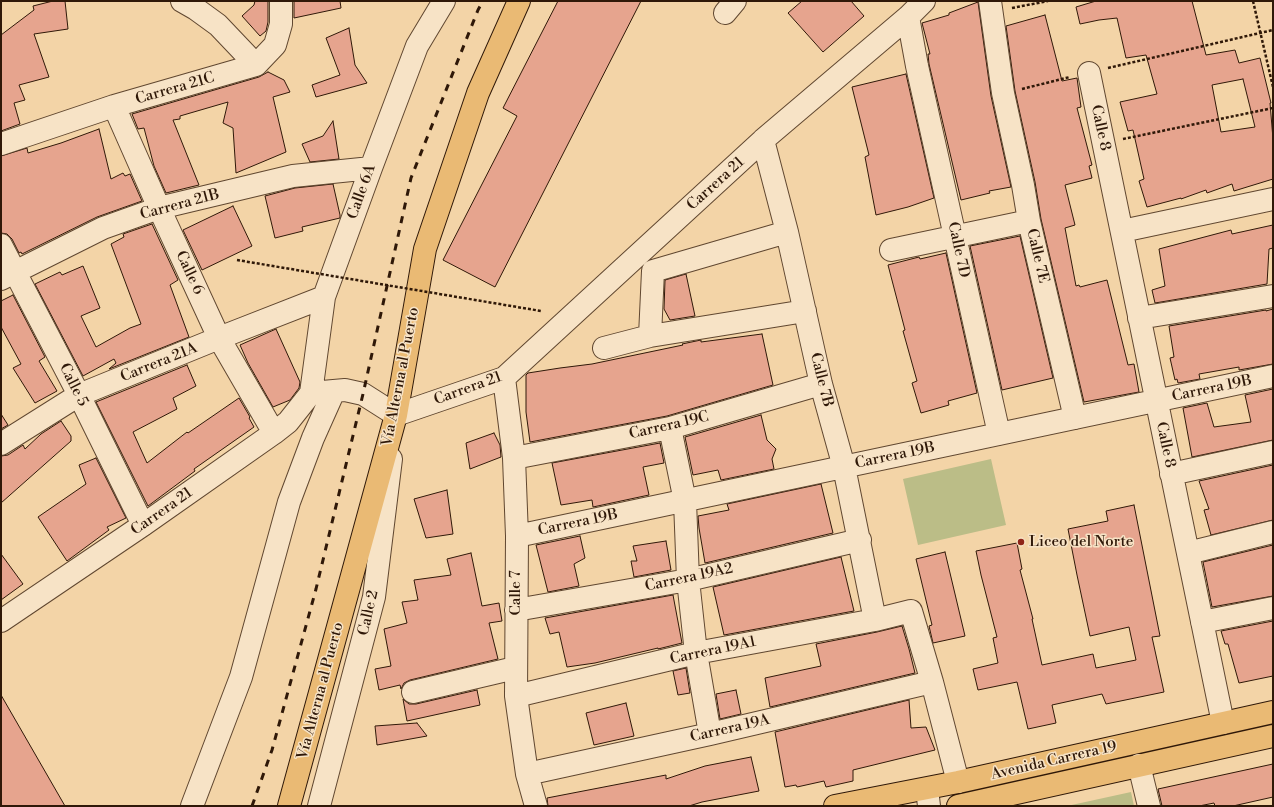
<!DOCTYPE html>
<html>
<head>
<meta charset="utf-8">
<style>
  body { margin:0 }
  #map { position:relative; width:1274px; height:807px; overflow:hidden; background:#f3d4a7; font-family:"Libre Bodoni",serif }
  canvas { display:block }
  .frame { position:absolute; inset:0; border:2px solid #2f1808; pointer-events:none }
</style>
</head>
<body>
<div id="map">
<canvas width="1274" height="807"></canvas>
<div class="frame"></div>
</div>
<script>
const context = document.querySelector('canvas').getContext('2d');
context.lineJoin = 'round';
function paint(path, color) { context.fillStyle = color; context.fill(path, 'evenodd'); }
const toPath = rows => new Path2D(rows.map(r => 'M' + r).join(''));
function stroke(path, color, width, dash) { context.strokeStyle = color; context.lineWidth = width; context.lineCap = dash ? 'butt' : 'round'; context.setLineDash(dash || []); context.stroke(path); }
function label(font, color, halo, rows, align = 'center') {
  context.font = font + ' "Libre Bodoni",serif'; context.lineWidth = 3; context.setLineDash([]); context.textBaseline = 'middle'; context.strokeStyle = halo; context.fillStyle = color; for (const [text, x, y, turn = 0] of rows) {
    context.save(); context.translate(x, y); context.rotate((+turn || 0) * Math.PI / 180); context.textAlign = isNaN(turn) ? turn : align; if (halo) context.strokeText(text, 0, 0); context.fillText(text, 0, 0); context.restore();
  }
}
paint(toPath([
  [991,459,1006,525,918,545,903,479],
  [1131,792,1134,806,1067,806]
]), '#bbbd87');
const building = toPath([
  [53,1,65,1,68,29,34,34,49,77,19,85,25,100,14,103,20,124,1,131,1,35,34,10,33,6,53,1],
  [255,1,268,1,268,22,266,31,260,36,242,16,254,5,255,1],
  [294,1,340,1,341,8,294,18,294,1],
  [558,1,641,1,495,287,443,260,517,116,503,108,558,1],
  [802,1,851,1,864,16,823,52,788,13,802,1],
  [1096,1,1192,1,1206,55,1235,50,1239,63,1260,58,1271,103,1270,103,1273,139,1273,179,1234,191,1232,184,1207,193,1206,190,1181,199,1181,198,1147,207,1139,181,1144,179,1133,130,1128,131,1120,102,1157,94,1146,55,1126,58,1117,18,1099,20,1080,24,1076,7,1096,1],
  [1243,79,1255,127,1221,132,1212,85,1243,79],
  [978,2,991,96,1011,187,989,191,990,193,961,200,929,64,928,54,930,54,922,23,949,15,949,13,978,2],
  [1045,15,1062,81,1077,78,1081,107,1077,108,1092,165,1089,166,1092,178,1065,185,1075,225,1065,228,1076,286,1079,285,1080,287,1107,280,1128,365,1134,364,1139,392,1084,402,1041,219,1035,182,1015,91,1006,26,1045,15],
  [349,28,355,65,367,83,316,97,312,85,340,75,326,38,349,28],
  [268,72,284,80,290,92,273,97,286,152,236,173,233,128,223,123,228,102,180,116,180,119,173,120,199,185,166,193,154,166,144,128,138,129,132,114,259,77,268,72],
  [906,74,934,198,908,207,876,215,865,157,869,155,852,87,906,74],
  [333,121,339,159,310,162,302,144,323,136,333,121],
  [99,129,111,179,123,173,125,176,130,174,142,201,97,217,22,254,21,252,19,253,12,239,7,234,1,233,1,156,27,148,28,153,61,143,99,129],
  [333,184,340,215,340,218,302,227,303,231,275,238,265,196,295,188,333,184],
  [233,206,252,246,202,270,183,230,233,206],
  [152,224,178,280,170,285,189,337,109,369,116,363,114,359,83,376,35,284,60,272,62,275,83,266,100,308,81,316,96,347,130,328,141,324,111,244,124,237,123,234,152,224],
  [1273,225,1273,248,1269,249,1267,284,1155,303,1152,290,1165,286,1159,249,1231,230,1232,234,1273,225],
  [1020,236,1053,378,1002,390,970,246,1020,236],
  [946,253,977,393,948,401,949,405,921,413,912,383,917,381,903,331,905,330,888,265,919,257,920,259,946,253],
  [686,274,695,316,670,320,664,309,665,280,686,274],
  [13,295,45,357,39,361,57,391,35,403,13,368,21,364,1,327,1,301,13,295],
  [1273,309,1273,364,1239,370,1239,367,1199,374,1200,379,1178,383,1177,379,1175,380,1170,358,1174,357,1169,326,1266,310,1266,311,1273,309],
  [276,329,300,382,299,388,290,400,273,407,248,363,240,345,276,329],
  [762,334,773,385,667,416,530,442,526,412,526,375,528,373,560,368,592,364,683,345,682,344,701,340,701,342,762,334],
  [187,365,196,386,173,398,177,409,133,432,147,463,187,432,188,433,239,398,250,417,249,418,254,427,194,469,195,471,148,506,96,402,187,365],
  [1273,389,1273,440,1192,457,1183,408,1207,403,1214,427,1251,422,1245,395,1273,389],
  [1,414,8,425,1,429,1,414],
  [761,415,767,440,776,449,772,459,774,469,721,480,718,470,693,475,685,437,761,415],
  [61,421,71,436,71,441,1,503,1,456,8,455,23,445,25,449,41,434,61,421],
  [494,433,500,445,501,457,470,469,466,443,494,433],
  [660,443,664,463,643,467,649,495,593,507,592,500,561,505,552,463,660,443],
  [96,458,126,518,107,527,109,530,67,561,38,517,86,484,79,465,96,458],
  [1273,465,1273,520,1211,535,1204,510,1209,509,1199,481,1273,465],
  [821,484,833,533,705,563,699,528,698,516,729,510,727,504,821,484],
  [447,490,453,534,426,538,414,499,447,490],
  [1134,505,1160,636,1152,637,1164,692,1106,704,1102,694,1052,705,1056,723,1028,729,1017,682,978,690,973,669,998,663,993,638,997,637,981,575,976,551,1017,543,1022,569,1020,570,1033,619,1032,619,1042,665,1093,654,1096,668,1136,660,1129,627,1090,636,1077,575,1068,529,1108,521,1106,511,1134,505],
  [580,536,585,558,574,564,579,586,548,592,536,545,580,536],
  [666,541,671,570,634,577,631,561,637,561,633,546,666,541],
  [1273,545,1273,596,1212,607,1203,562,1273,545],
  [945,552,965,636,933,643,929,626,932,625,916,559,945,552],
  [471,553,482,606,499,603,502,621,489,623,498,659,410,680,404,683,401,689,400,685,379,690,375,669,391,666,384,629,407,623,402,602,418,600,414,580,451,575,447,559,471,553],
  [1,554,23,584,1,600,1,554],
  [841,557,854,611,724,635,713,587,841,557],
  [673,595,682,643,658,649,658,648,595,663,567,667,559,632,550,634,545,618,673,595],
  [1273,621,1273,676,1239,683,1228,644,1225,644,1221,631,1273,621],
  [902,626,909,649,915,673,770,707,765,678,821,666,816,644,877,632,902,626],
  [686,668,690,693,678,695,673,671,686,668],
  [477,690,480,705,407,721,403,699,409,704,416,704,477,690],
  [736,690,741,714,720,719,716,694,736,690],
  [1,695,65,806,1,806,1,695],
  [909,700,911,728,926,727,935,750,853,770,853,781,826,787,824,781,797,787,796,785,785,787,775,732,909,700],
  [626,703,634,736,594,745,586,713,626,703],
  [417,723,427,736,377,745,375,726,417,723],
  [751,757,759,791,702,802,689,806,548,806,547,798,666,775,666,779,705,766,751,757],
  [1273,764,1273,797,1233,806,1215,806,1214,803,1199,806,1162,806,1158,789,1273,764]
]);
paint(building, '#e6a48e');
stroke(building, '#2f1808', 1);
const minor = toPath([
  [182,1,196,9,218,25,256,65],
  [990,1,1003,93,1023,185,1029,221,1075,418],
  [725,13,735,1],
  [908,17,917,66,999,434],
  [1089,73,1223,723],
  [114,106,159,208,219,338,274,433],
  [763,140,787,232,821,384,844,467,875,620],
  [1,144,114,106,256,65,275,45,281,24,281,1],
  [1122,231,1273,199],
  [1,245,79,395,143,525],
  [891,250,1029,221],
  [1,279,103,228,159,208,293,176,371,168],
  [1139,318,1273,296],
  [650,336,653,271,787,232],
  [604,348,650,336,805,311],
  [504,378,514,458,517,536,516,696,527,774,536,806],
  [311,393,324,297,371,168,417,46,444,1],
  [670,428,685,501,688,580,696,653,710,734],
  [1,444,79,395,219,338,324,297],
  [514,458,670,428,821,384],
  [1171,474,1273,452],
  [517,536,1273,376],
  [1188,553,1273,532],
  [516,610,688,580,860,540],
  [1,621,143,525,274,433,288,422,311,393,345,390,363,394,396,415,504,378,763,140,908,17,924,1],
  [1202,622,1273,608],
  [413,692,515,668],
  [516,696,696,653,875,620,911,611,932,682,958,782],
  [1139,765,1149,806],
  [527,774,710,734,932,682],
  [927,789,929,806],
  [192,806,241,677,289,502,313,438,334,391],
  [319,806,374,597,391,459]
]);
const major = toPath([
  [289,806,396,415,425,249,478,93,519,1],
  [835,806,958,782,1273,712],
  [958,806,1273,736]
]);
stroke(minor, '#604730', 24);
stroke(major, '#2f1808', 24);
stroke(toPath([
  [1253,1,1273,87],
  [1012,8,1048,1],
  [1108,68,1273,30],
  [1022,89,1070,77],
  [1123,139,1273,108]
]), '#2f1808', 2.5, [3, 2]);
stroke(minor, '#f7e3c6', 22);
stroke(major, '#eaba74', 22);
stroke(toPath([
  [252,806,272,750,316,589,363,394,411,178,478,10,483,1]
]), '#2f1808', 3, [7, 7]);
stroke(toPath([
  [237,260,541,311]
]), '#2f1808', 2.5, [3, 2]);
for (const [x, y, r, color] of [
  [1021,542,4,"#8f2418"]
]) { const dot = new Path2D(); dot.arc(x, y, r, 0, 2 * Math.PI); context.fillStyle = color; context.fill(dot); stroke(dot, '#f7e3c6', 1.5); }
label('15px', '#2f1808', '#f7e3c6', [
  ["Carrera 21C",175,89,-16],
  ["Calle 8",1100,128,78],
  ["Carrera 21",716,184,-42],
  ["Calle 6A",362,192,-70],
  ["Carrera 21B",180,205,-15],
  ["Calle 7D",958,250,78],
  ["Calle 7E",1037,256,77],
  ["Calle 6",189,273,65],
  ["Carrera 21A",159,363,-22],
  ["Vía Alterna al Puerto",401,377,-79],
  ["Calle 7B",821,380,76],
  ["Calle 5",73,385,63],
  ["Carrera 21",468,389,-20],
  ["Carrera 19B",1212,389,-12],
  ["Carrera 19C",669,426,-13],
  ["Calle 8",1165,445,78],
  ["Carrera 19B",895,456,-12],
  ["Carrera 21",162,512,-35],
  ["Carrera 19B",578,523,-12],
  ["Carrera 19A2",689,578,-12],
  ["Calle 7",516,593,-90],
  ["Calle 2",369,613,-77],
  ["Carrera 19A1",713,651,-12],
  ["Vía Alterna al Puerto",321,691,-75],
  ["Carrera 19A",730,729,-13],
  ["Avenida Carrera 19",1054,761,-13]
]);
label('15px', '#2f1808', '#f7e3c6', [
  ["Liceo del Norte",1029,542]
], 'left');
</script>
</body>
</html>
